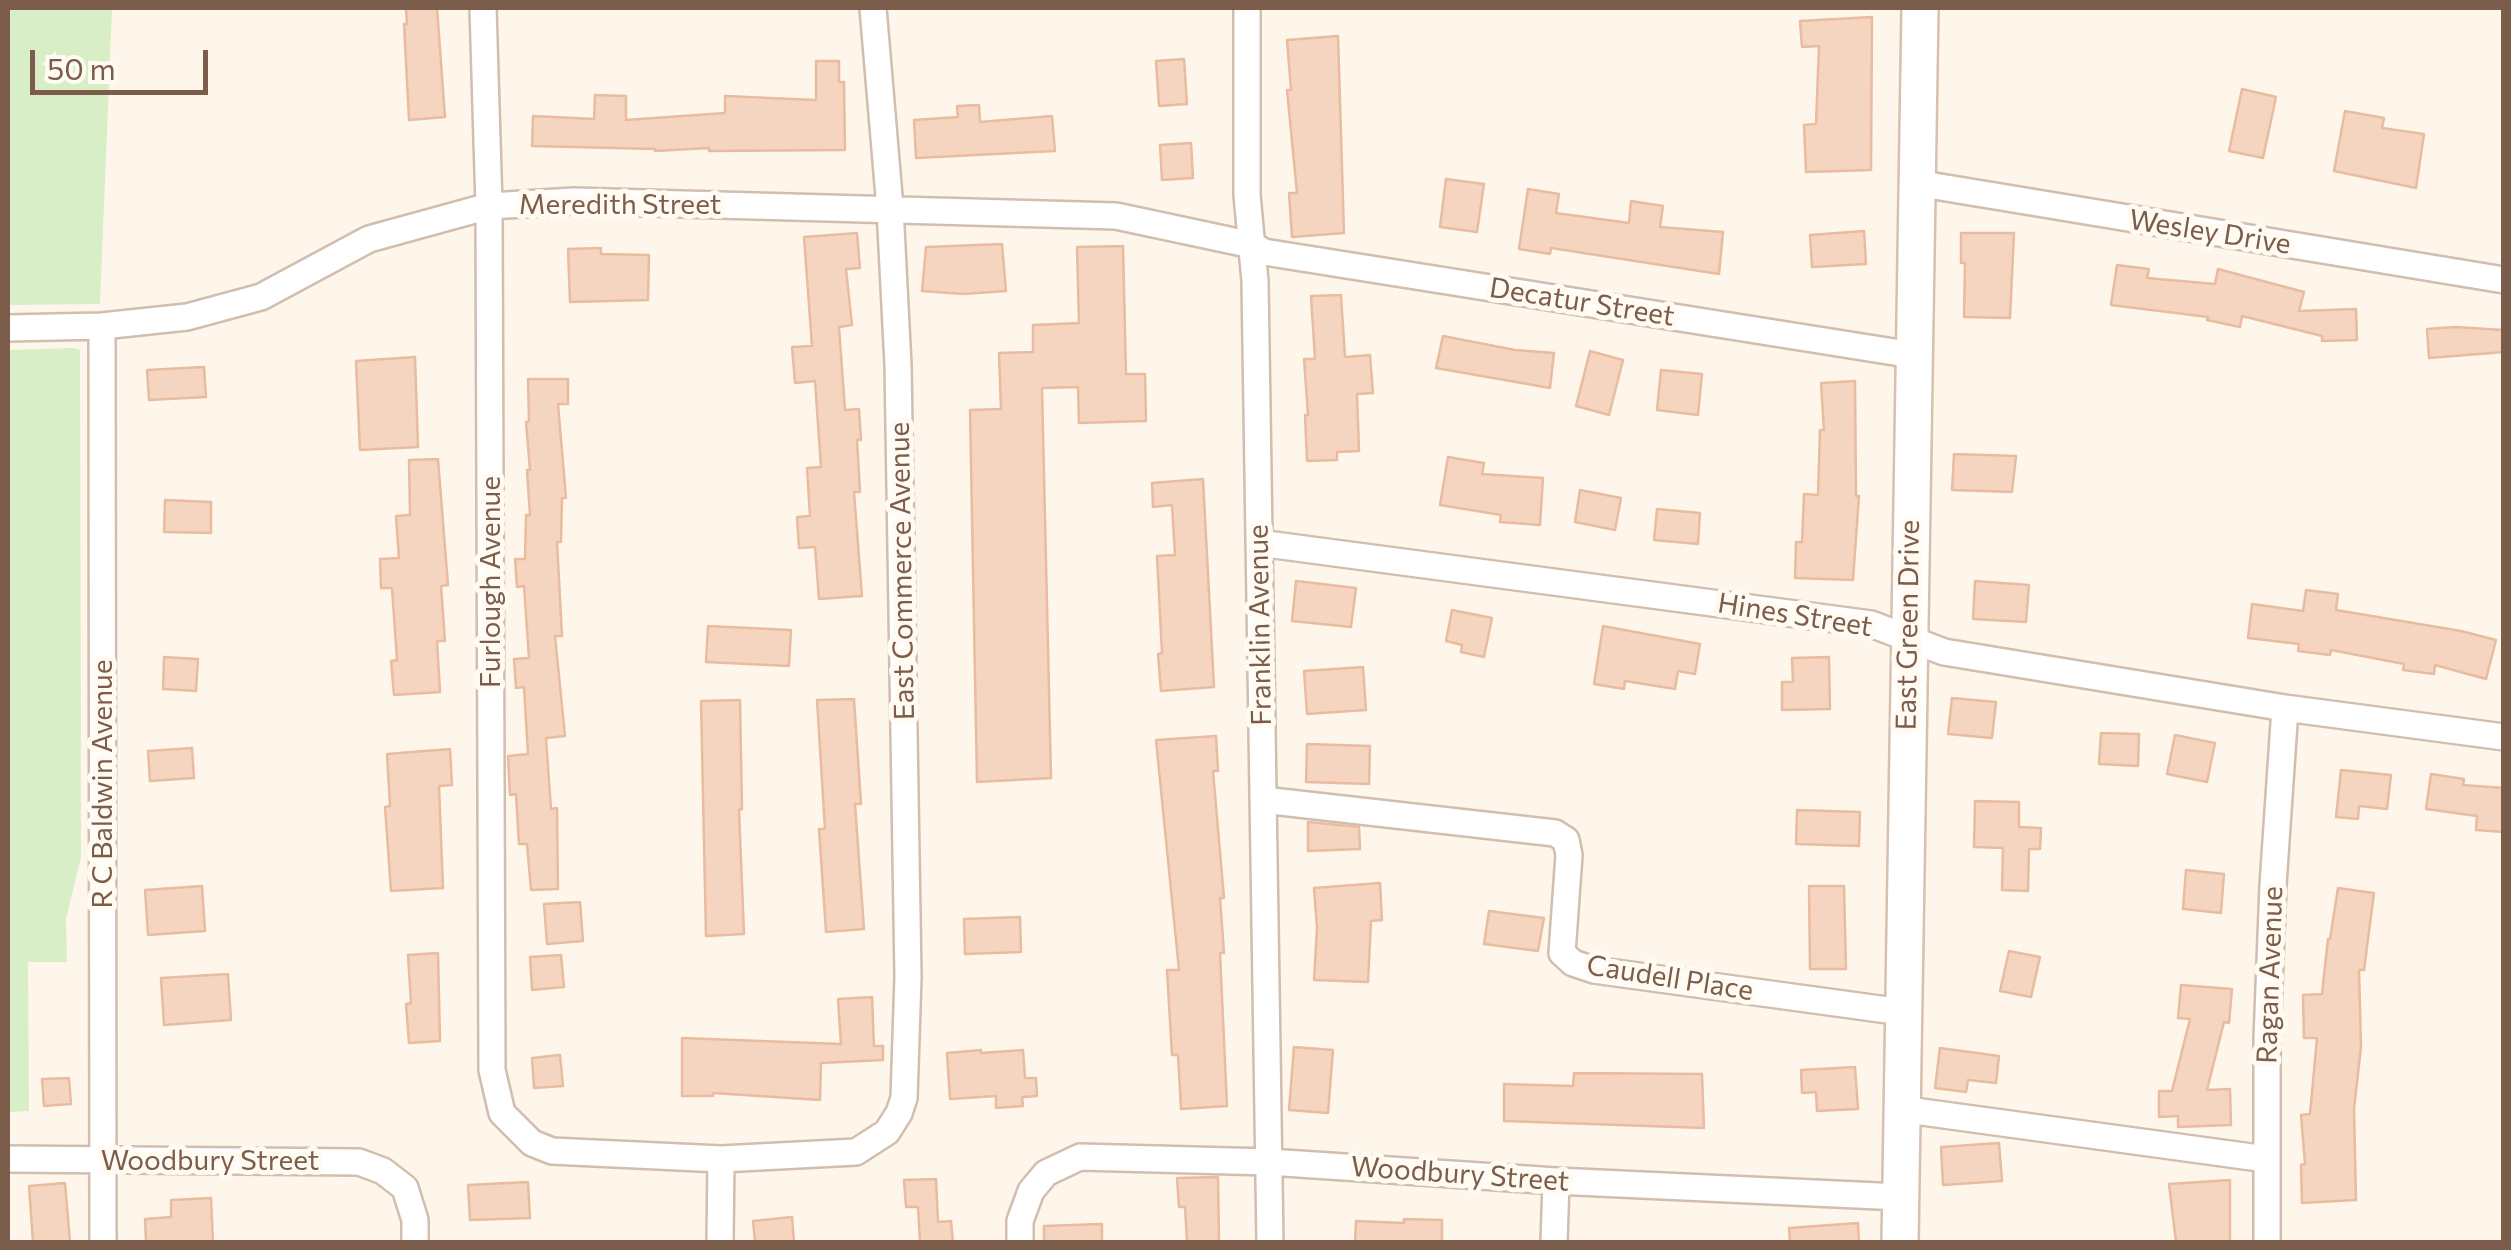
<!DOCTYPE html>
<html>
<head>
<meta charset="utf-8">
<style>
  body { margin:0 }
  #map { position:relative; width:2511px; height:1250px; overflow:hidden; background:#fef6ea; font-family:Commissioner,sans-serif }
  canvas { display:block }
  .frame { position:absolute; inset:0; border:10px solid #7c5c4a; pointer-events:none }
  .scale { position:absolute; left:30px; top:50px; width:178px; height:45px; box-sizing:border-box; border:5px solid #7c5c4a; border-top:0; padding-left:12px; font-size:30px; line-height:35px; white-space:nowrap; color:#7c5c4a; -webkit-text-stroke:8px #fffaf2; paint-order:stroke }
</style>
</head>
<body>
<div id="map">
<canvas width="2511" height="1250"></canvas>
<div class="frame"></div>
<div class="scale">50 m</div>
</div>
<script>
const context = document.querySelector('canvas').getContext('2d');
context.lineJoin = 'round';
function paint(path, color) { context.fillStyle = color; context.fill(path, 'evenodd'); }
const toPath = rows => new Path2D(rows.map(r => 'M' + r).join(''));
function stroke(path, color, width, dash) { context.strokeStyle = color; context.lineWidth = width; context.lineCap = dash ? 'butt' : 'round'; context.setLineDash(dash || []); context.stroke(path); }
function label(font, color, halo, rows, align = 'center') {
  context.font = font + ' Commissioner,sans-serif'; context.lineWidth = 10; context.setLineDash([]); context.textBaseline = 'middle'; context.strokeStyle = halo; context.fillStyle = color; for (const [text, x, y, turn = 0] of rows) {
    context.save(); context.translate(x, y); context.rotate((+turn || 0) * Math.PI / 180); context.textAlign = isNaN(turn) ? turn : align; if (halo) context.strokeText(text, 0, 0); context.fillText(text, 0, 0); context.restore();
  }
}
paint(toPath([
  [8,8,112,8,100,304,8,305],
  [73,348,80,350,81,857,66,919,67,962,28,962,29,1111,8,1112,8,350]
]), '#d7eec7');
const building = toPath([
  [406,8,437,8,445,117,409,120,404,24,407,24,406,8],
  [1872,17,1871,170,1806,172,1804,125,1816,124,1819,46,1802,47,1800,21,1872,17],
  [1338,36,1344,233,1292,237,1289,193,1297,193,1287,90,1291,90,1287,40,1338,36],
  [1184,59,1187,104,1159,106,1156,61,1184,59],
  [816,61,839,61,839,82,844,82,845,150,709,151,709,148,655,151,655,149,532,146,533,116,594,119,595,95,626,96,626,120,725,113,725,96,816,100,816,61],
  [2242,89,2276,97,2263,158,2229,151,2242,89],
  [979,105,980,122,1052,116,1055,151,916,158,914,120,958,117,957,106,979,105],
  [2345,111,2384,118,2382,128,2424,134,2416,188,2334,171,2345,111],
  [1191,143,1193,178,1162,180,1160,145,1191,143],
  [1446,179,1484,184,1477,232,1440,227,1446,179],
  [1528,189,1559,194,1556,213,1629,223,1631,201,1663,206,1660,227,1723,232,1719,274,1551,248,1550,254,1519,249,1528,189],
  [1864,231,1866,264,1812,267,1810,235,1864,231],
  [857,233,860,268,846,269,852,325,839,327,845,410,859,409,861,440,857,440,860,492,854,492,862,596,819,599,815,547,799,548,797,517,810,516,807,468,821,467,815,381,795,383,792,347,812,346,804,237,857,233],
  [1961,233,2014,233,2010,318,1964,317,1965,263,1961,263,1961,233],
  [1002,244,1006,291,963,294,922,291,926,247,1002,244],
  [1123,246,1126,374,1145,374,1146,421,1079,423,1078,387,1042,388,1051,778,977,782,970,410,1001,409,999,353,1033,352,1033,325,1079,323,1077,247,1123,246],
  [601,248,601,254,649,255,648,300,570,302,568,249,601,248],
  [2117,265,2149,269,2147,278,2215,284,2218,269,2304,292,2299,311,2356,309,2357,340,2322,341,2322,336,2242,316,2240,327,2207,320,2208,317,2111,305,2117,265],
  [1341,295,1345,357,1370,355,1373,393,1357,394,1359,451,1337,452,1337,460,1307,461,1305,415,1308,415,1304,359,1315,359,1311,296,1341,295],
  [2455,327,2504,330,2504,352,2429,358,2427,329,2455,327],
  [1443,336,1515,350,1554,353,1550,388,1436,368,1443,336],
  [1590,351,1623,360,1609,415,1576,406,1590,351],
  [415,357,418,447,360,450,356,361,415,357],
  [204,367,206,397,149,400,147,370,204,367],
  [1661,370,1702,374,1698,415,1657,410,1661,370],
  [528,379,568,379,568,404,558,404,566,498,562,498,561,542,557,542,562,636,555,636,565,736,546,738,551,809,557,808,558,889,531,890,527,844,519,844,516,794,510,795,508,756,528,754,524,687,516,688,514,659,529,658,524,586,517,587,515,559,525,559,526,515,530,515,527,470,530,470,526,422,529,421,528,379],
  [1855,381,1856,496,1859,496,1853,580,1795,578,1796,542,1802,542,1804,494,1818,495,1820,430,1824,430,1821,383,1855,381],
  [1954,454,2016,456,2012,492,1952,490,1954,454],
  [1448,457,1484,463,1482,474,1543,478,1540,525,1500,522,1501,515,1440,505,1448,457],
  [438,459,448,585,441,586,445,641,437,641,440,692,394,695,391,661,397,660,392,588,381,588,380,559,399,558,396,516,410,515,409,460,438,459],
  [1203,479,1214,687,1161,691,1158,654,1162,653,1157,556,1175,555,1172,505,1153,507,1152,483,1203,479],
  [1580,490,1621,498,1615,530,1575,522,1580,490],
  [165,500,211,502,211,533,164,532,165,500],
  [1657,509,1700,513,1698,544,1654,540,1657,509],
  [1296,581,1356,588,1351,627,1292,621,1296,581],
  [1975,581,2029,585,2026,622,1973,619,1975,581],
  [2306,590,2338,594,2336,610,2461,631,2496,640,2486,679,2435,665,2434,674,2403,670,2404,664,2331,650,2330,655,2298,651,2299,644,2248,638,2252,604,2303,611,2306,590],
  [1452,610,1492,618,1484,657,1461,652,1462,645,1446,641,1452,610],
  [708,626,791,630,789,666,706,662,708,626],
  [1603,626,1700,644,1695,674,1678,671,1675,689,1625,681,1624,689,1594,684,1603,626],
  [164,657,198,659,196,691,163,689,164,657],
  [1829,657,1830,709,1782,710,1782,682,1793,682,1792,658,1829,657],
  [1363,667,1366,710,1307,714,1304,671,1363,667],
  [1952,698,1996,702,1992,738,1948,734,1952,698],
  [854,699,861,804,855,804,864,929,826,932,819,829,825,829,817,700,854,699],
  [740,700,742,809,739,810,744,934,706,936,701,701,740,700],
  [2101,733,2139,734,2138,766,2099,764,2101,733],
  [2175,735,2215,743,2207,782,2167,774,2175,735],
  [1216,736,1218,771,1213,771,1224,898,1220,898,1224,953,1220,953,1227,1106,1181,1109,1178,1055,1172,1055,1167,970,1179,970,1156,740,1216,736],
  [1307,744,1370,746,1369,784,1306,782,1307,744],
  [192,748,194,778,150,781,148,751,192,748],
  [450,749,452,785,439,786,443,888,391,891,385,807,390,806,387,754,450,749],
  [2341,770,2391,775,2387,809,2359,806,2358,819,2336,817,2341,770],
  [2431,774,2464,779,2463,785,2504,788,2504,832,2476,830,2477,816,2426,809,2431,774],
  [1975,801,2019,802,2019,827,2041,828,2040,849,2029,849,2028,891,2002,890,2003,848,1974,847,1975,801],
  [1797,810,1860,812,1859,846,1796,844,1797,810],
  [1308,822,1359,827,1360,849,1308,851,1308,822],
  [2186,870,2224,874,2221,913,2183,909,2186,870],
  [1380,883,1382,920,1371,921,1368,982,1314,980,1317,928,1314,888,1380,883],
  [202,886,205,931,148,935,145,890,202,886],
  [1809,886,1844,886,1846,969,1810,969,1809,886],
  [2338,888,2374,893,2364,970,2359,970,2361,1047,2354,1109,2356,1200,2302,1203,2301,1165,2305,1164,2301,1115,2310,1114,2317,1038,2304,1038,2303,995,2322,994,2328,939,2330,939,2338,888],
  [580,902,583,941,547,944,544,904,580,902],
  [1489,911,1544,918,1538,951,1484,944,1489,911],
  [1020,917,1021,952,965,954,964,919,1020,917],
  [2009,951,2040,957,2031,997,2000,991,2009,951],
  [438,953,440,1041,409,1043,406,1004,411,1003,408,955,438,953],
  [561,955,564,987,532,990,530,957,561,955],
  [228,974,231,1020,164,1025,161,978,228,974],
  [2181,985,2232,989,2229,1023,2224,1022,2207,1090,2230,1089,2231,1125,2178,1127,2178,1116,2159,1117,2159,1091,2172,1091,2190,1019,2178,1018,2181,985],
  [872,997,874,1046,883,1046,883,1060,821,1063,820,1100,713,1093,713,1096,682,1096,682,1038,841,1044,838,999,872,997],
  [1294,1047,1333,1050,1328,1113,1289,1110,1294,1047],
  [1940,1048,1999,1056,1996,1083,1968,1080,1966,1092,1935,1088,1940,1048],
  [981,1050,981,1053,1023,1050,1025,1078,1036,1078,1037,1096,1022,1097,1023,1106,996,1108,996,1096,950,1099,947,1053,981,1050],
  [560,1055,563,1086,534,1088,532,1058,560,1055],
  [1855,1067,1858,1109,1817,1111,1816,1092,1802,1093,1801,1070,1855,1067],
  [1574,1073,1702,1074,1704,1128,1504,1121,1504,1084,1573,1086,1574,1073],
  [69,1078,71,1104,44,1106,42,1079,69,1078],
  [1999,1143,2002,1181,1943,1185,1941,1147,1999,1143],
  [1218,1177,1219,1242,1187,1242,1185,1207,1179,1207,1177,1178,1218,1177],
  [936,1179,938,1222,951,1221,953,1242,920,1242,918,1207,906,1207,904,1180,936,1179],
  [2230,1180,2230,1242,2176,1242,2169,1184,2230,1180],
  [528,1182,530,1218,470,1220,468,1185,528,1182],
  [65,1183,70,1242,33,1242,29,1186,65,1183],
  [211,1198,213,1242,146,1242,145,1219,171,1217,171,1200,211,1198],
  [792,1217,794,1242,755,1242,753,1221,792,1217],
  [1404,1219,1442,1220,1442,1242,1355,1242,1356,1221,1404,1223,1404,1219],
  [1858,1223,1859,1242,1790,1242,1789,1228,1858,1223],
  [1102,1224,1102,1242,1044,1242,1044,1226,1102,1224]
]);
paint(building, '#f5d5c0');
stroke(building, '#e9bb9f', 2.5);
const minor = toPath([
  [483,8,489,206,492,1070,502,1113,532,1143,552,1151,721,1159,856,1152,887,1132,899,1113,904,1098,908,977,898,365,890,208,873,8],
  [1247,8,1247,195,1255,281,1270,1242],
  [1916,183,2504,280],
  [102,326,103,1242],
  [8,328,102,326,187,317,261,297,369,239,489,206,574,201,1116,216,1252,245,1264,252,1913,355],
  [1259,543,1871,624,1944,652,2285,708,2504,737],
  [1263,800,1555,833,1566,840,1569,855,1562,953,1573,963,1594,970,1902,1012],
  [1900,1109,2266,1159],
  [8,1159,359,1162,383,1171,405,1188,415,1220,415,1242],
  [720,1242,721,1159],
  [1020,1242,1020,1221,1031,1191,1046,1173,1080,1157,1269,1162,1556,1181,1900,1197],
  [1554,1242,1556,1181],
  [2267,1242,2267,1039,2273,885,2285,708]
]);
const secondary = toPath([
  [1900,1242,1920,8]
]);
stroke(minor, '#d2beae', 30);
stroke(secondary, '#d8c0ae', 40);
stroke(minor, '#fff', 25);
stroke(secondary, '#fff', 35);
label('28px', '#7c5c4a', '#fffaf2', [
  ["Meredith Street",620,205],
  ["Wesley Drive",2210,232,9],
  ["Decatur Street",1582,302,9],
  ["East Commerce Avenue",902,571,-91],
  ["Furlough Avenue",491,582,-90],
  ["Hines Street",1795,615,9],
  ["Franklin Avenue",1260,625,-91],
  ["East Green Drive",1908,625,-89],
  ["R C Baldwin Avenue",103,784,-90],
  ["Ragan Avenue",2270,975,-88],
  ["Caudell Place",1670,978,9],
  ["Woodbury Street",210,1161],
  ["Woodbury Street",1460,1174,4]
]);
</script>
</body>
</html>
